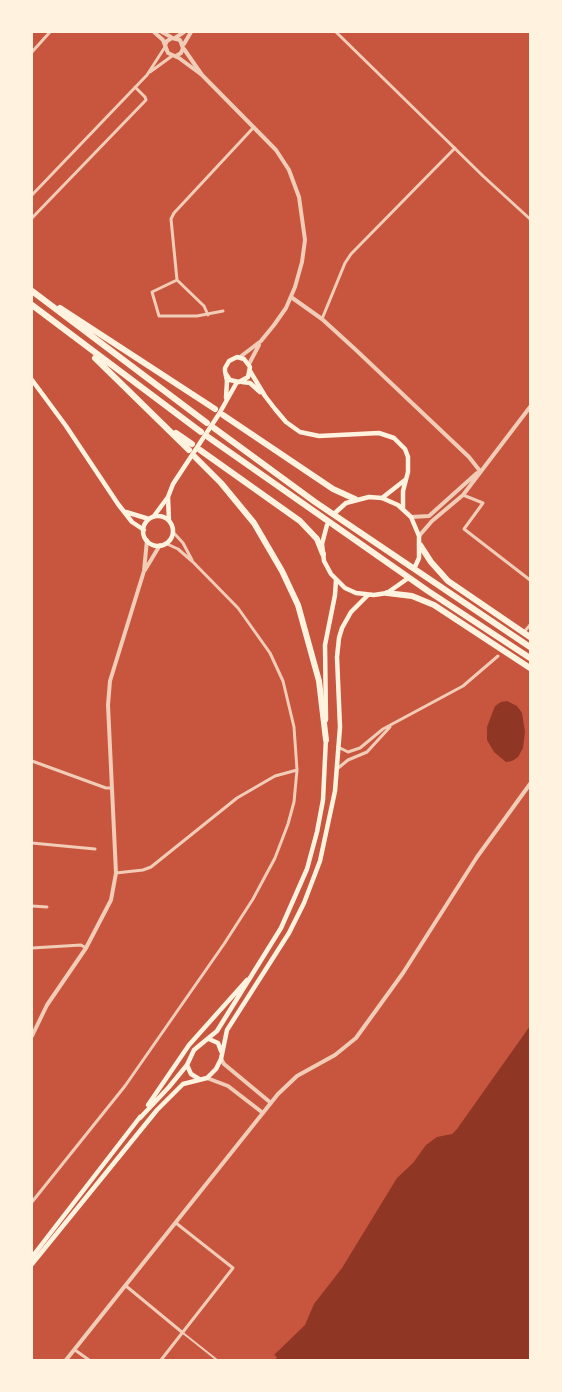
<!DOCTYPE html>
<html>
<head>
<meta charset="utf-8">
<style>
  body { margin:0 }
  #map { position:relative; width:562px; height:1392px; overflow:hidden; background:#c8553d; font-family:"PT Sans Narrow",sans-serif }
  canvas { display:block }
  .frame { position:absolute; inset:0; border:33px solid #fff3e0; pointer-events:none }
</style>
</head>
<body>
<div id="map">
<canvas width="562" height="1392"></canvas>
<div class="frame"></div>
</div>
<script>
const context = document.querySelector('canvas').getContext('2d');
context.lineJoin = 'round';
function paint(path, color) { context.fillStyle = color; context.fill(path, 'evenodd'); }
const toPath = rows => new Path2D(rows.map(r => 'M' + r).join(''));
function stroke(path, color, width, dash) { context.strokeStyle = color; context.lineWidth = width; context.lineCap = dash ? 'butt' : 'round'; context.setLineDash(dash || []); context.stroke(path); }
paint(toPath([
  [507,701,517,706,522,713,525,732,523,748,518,757,512,761,506,762,494,752,487,740,487,727,495,706,501,702],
  [530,1026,530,1360,275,1360,277,1357,274,1355,305,1325,314,1304,342,1268,397,1178,413,1163,426,1145,437,1137,452,1134,457,1129]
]), '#8f3625');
stroke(toPath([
  [183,1333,217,1360]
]), '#f1ccb7', 2);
stroke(toPath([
  [336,32,483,176,530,219],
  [32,52,50,32],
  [150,72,172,56],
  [32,195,147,75,165,47],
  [32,218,146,100,145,97,135,87],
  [177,280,152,292,159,316,197,316,223,311],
  [208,315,204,306,177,280,171,219,174,213,254,127],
  [322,319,345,263,351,254,455,148],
  [463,495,483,503,464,529,530,580],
  [173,532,183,543,192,560],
  [524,632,530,625],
  [338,747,348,752,360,748,383,729,463,686,498,656],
  [32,761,106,788,112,788],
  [337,769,348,760,367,752,390,727],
  [32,843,95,849],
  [116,873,143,870,151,867,237,798,275,776,297,770],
  [32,906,47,907],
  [32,948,81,945,86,948],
  [32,1202,125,1086,224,944,253,899,275,858,288,824,294,802,297,770,294,727,283,681,270,653,238,608,193,562,178,549,165,543],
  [126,1286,183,1333],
  [75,1350,89,1360],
  [161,1360,233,1268,176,1223]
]), '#f1ccb7', 3);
stroke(toPath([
  [154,32,163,40,168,53,179,58,202,75,276,150,289,170,299,197,305,240,302,262,295,287,286,308,274,325,261,341,240,357],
  [162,32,171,37],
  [175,38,184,32],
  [184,44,191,32],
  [165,45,167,41,172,38,180,40,183,48,181,53,176,56],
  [184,49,202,75],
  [291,297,322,319,356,350,469,457,480,471],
  [249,364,259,345],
  [411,517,429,516,477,473],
  [419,536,432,521,463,495,530,407],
  [145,570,160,545],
  [32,1036,47,1005,86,948,111,900,116,873,108,705,110,681,144,571,147,540],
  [221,1059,224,1064,271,1103],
  [207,1078,228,1086,263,1113],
  [66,1360,278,1094,297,1076,335,1055,356,1038,403,973,477,857,530,784]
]), '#f1ccb7', 4);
stroke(toPath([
  [250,371,265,396,275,409,286,422,300,432,319,436,379,433,394,438,405,449,408,457,408,472,403,491,403,508],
  [32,380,66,426,118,504,132,522,144,530],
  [242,382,250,383,260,392],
  [226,398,227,381,225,371,225,368,229,361,237,357,244,359,250,367,248,377,239,382,230,380,226,374],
  [168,497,169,521],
  [382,498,405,480],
  [126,512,149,519],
  [336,512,346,503,369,497,382,498,398,505,411,517,419,536,419,558,414,569],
  [154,516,168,497,173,484,219,414,237,382],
  '143 531a15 15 0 1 1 30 0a15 15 0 1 1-30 0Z',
  [327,525,322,544,324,561,331,574,345,588,356,593,374,595,387,593,407,579],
  [326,720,325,645,335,595,336,580],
  [209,1039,218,1043,221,1051],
  [187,1065,191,1074,199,1079],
  [148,1105,189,1045,247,980],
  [140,1118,169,1087,187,1065,194,1050,217,1031,281,928,307,869,317,832,323,800,326,738],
  [32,1257,140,1117],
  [32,1264,157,1110,183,1084,207,1078,216,1069,221,1059,227,1030,289,933,304,903,320,861,335,791,340,727,337,657,339,638,342,628,351,612,368,595]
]), '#fff3e0', 4.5);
stroke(toPath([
  [32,291,207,423],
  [32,305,201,432],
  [60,308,215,409],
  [95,358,189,450],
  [223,415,333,489,355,499],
  [214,428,315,502,530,647],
  [176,433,192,444],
  [208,437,428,591,530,658],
  [200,450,300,521,317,539,323,554],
  [195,457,221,483,254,523,282,571,298,605,319,681,326,740],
  [420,545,431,562,448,581,530,637],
  [387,593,412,596,434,605,530,668]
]), '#fff3e0', 6);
</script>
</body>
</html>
